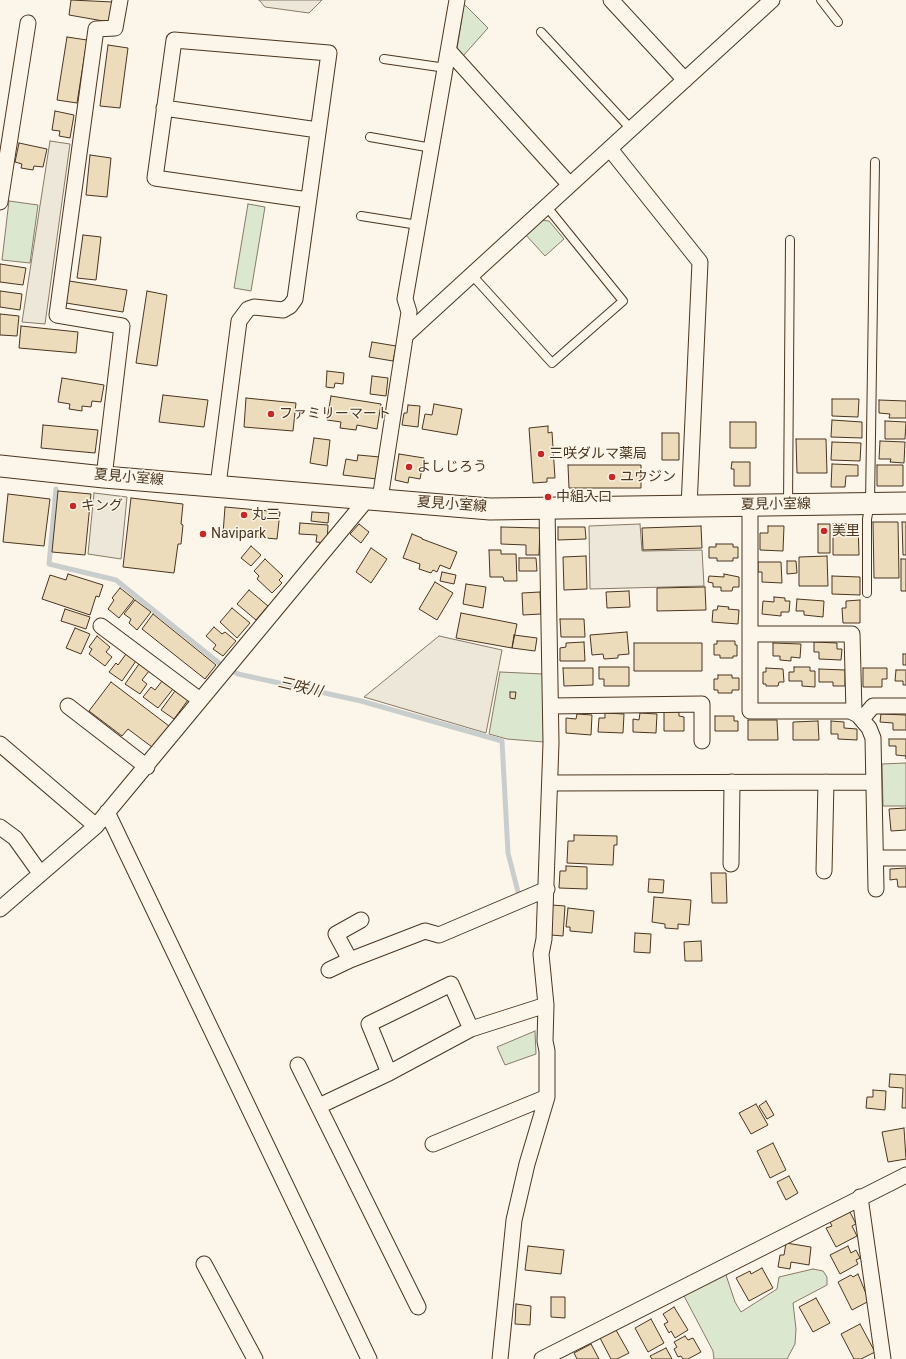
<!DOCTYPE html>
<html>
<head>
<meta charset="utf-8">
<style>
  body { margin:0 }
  canvas { display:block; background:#fbf6e9 }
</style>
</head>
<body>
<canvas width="906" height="1359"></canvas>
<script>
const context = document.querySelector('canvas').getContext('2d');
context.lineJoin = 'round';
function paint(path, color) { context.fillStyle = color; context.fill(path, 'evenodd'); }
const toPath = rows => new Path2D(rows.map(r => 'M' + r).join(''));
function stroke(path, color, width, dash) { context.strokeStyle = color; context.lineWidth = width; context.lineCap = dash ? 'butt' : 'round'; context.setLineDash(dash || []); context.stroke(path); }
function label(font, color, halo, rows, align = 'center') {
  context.font = font + ' Roboto,"Noto Sans JP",sans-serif'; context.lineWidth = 3; context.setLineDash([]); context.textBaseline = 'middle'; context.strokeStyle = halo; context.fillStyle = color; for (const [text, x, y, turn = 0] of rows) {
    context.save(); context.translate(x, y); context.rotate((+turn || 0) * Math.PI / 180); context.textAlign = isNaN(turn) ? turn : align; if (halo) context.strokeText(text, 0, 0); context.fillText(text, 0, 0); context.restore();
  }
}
const green = toPath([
  [464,4,488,28,463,56,457,49,464,4],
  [9,201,38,205,30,263,2,260,9,201],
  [248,204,265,207,251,291,234,288,248,204],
  [541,220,549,221,564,239,545,256,525,234,541,220],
  [500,672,543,674,544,742,507,739,489,734,500,672],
  [906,763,906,806,883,806,882,764,906,763],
  [535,1031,536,1054,505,1065,497,1047,535,1031],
  [813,1269,823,1271,827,1277,827,1285,793,1303,796,1329,795,1344,787,1359,714,1359,713,1351,683,1294,725,1272,735,1302,741,1312,777,1289,779,1277,813,1269]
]);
paint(green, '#dce7d0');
stroke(green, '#887966', 1);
const parking = toPath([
  [259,0,322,0,309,13,265,7,259,0],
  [50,141,70,144,45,324,22,322,50,141],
  [94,493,127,497,121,559,88,554,94,493],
  [640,524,642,551,702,550,704,586,590,589,589,526,640,524],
  [439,636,502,650,486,733,364,697,439,636]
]);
paint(parking, '#ede7d9');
stroke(parking, '#887966', 1);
stroke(toPath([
  [56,489,49,564,116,580,219,663,238,674,361,701,502,741,508,853,518,892]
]), '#c9cecd', 5);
const building = toPath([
  [71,0,113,2,109,22,69,15,71,0],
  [67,37,87,40,77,103,57,100,67,37],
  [108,45,128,48,120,108,100,106,108,45],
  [55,111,74,115,70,138,59,136,60,131,52,130,55,111],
  [19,143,47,149,43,167,34,166,33,170,21,168,22,164,15,162,19,143],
  [90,155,111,158,107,197,86,195,90,155],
  [83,235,101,237,96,280,77,278,83,235],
  [0,264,26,268,23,285,0,282,0,264],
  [69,281,127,290,123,312,66,303,69,281],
  [0,291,22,294,20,310,0,307,0,291],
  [147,291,167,295,157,366,136,363,147,291],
  [0,314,19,316,17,336,0,335,0,314],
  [21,326,78,332,76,353,19,348,21,326],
  [372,342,396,346,393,361,369,357,372,342],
  [327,371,344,373,343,384,335,383,334,388,326,387,327,371],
  [372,376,388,378,386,396,370,394,372,376],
  [62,378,104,385,101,402,92,401,91,407,82,406,82,411,69,409,70,404,58,402,62,378],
  [163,395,208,400,204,427,159,422,163,395],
  [331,396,381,404,377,429,357,425,356,430,340,428,341,422,327,420,331,396],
  [246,398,296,403,293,431,244,427,246,398],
  [832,399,859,399,858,417,832,416,832,399],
  [879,400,906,401,906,418,889,418,890,414,879,413,879,400],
  [434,404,462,409,457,435,422,429,425,414,432,415,434,404],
  [408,405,420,406,418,427,402,425,404,413,407,413,408,405],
  [832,420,862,422,862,438,831,437,832,420],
  [885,421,906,422,905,439,885,439,885,421],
  [730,422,756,422,756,448,730,448,730,422],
  [43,425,98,430,95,453,41,448,43,425],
  [548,426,548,433,552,432,555,478,547,478,547,482,533,483,529,428,548,426],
  [662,433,679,433,679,460,662,460,662,433],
  [314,438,330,440,327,466,310,463,314,438],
  [796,439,826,439,827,473,797,473,796,439],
  [880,441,905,442,904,463,890,462,891,459,879,459,880,441],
  [832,442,861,443,860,461,831,460,832,442],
  [399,454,424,458,420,479,409,477,408,483,395,480,399,454],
  [358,455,380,457,377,479,343,475,346,459,357,461,358,455],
  [732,462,750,462,750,486,734,486,734,469,731,469,732,462],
  [832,464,858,465,858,476,846,476,845,487,831,487,832,464],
  [568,465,641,465,641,488,569,488,568,465],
  [877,465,903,465,903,486,877,486,877,465],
  [58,491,91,494,85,555,52,552,58,491],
  [8,494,50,499,44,546,3,542,8,494],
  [131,498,183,504,181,524,183,525,181,544,178,544,174,573,123,567,131,498],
  [225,507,280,512,277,539,223,534,225,507],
  [312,512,329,513,328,523,311,521,312,512],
  [873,522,898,522,899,578,874,578,873,522],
  [902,522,906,522,906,555,903,555,902,522],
  [300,523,328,525,327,543,316,542,317,535,299,534,300,523],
  [359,524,369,532,361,543,350,534,359,524],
  [818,524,830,524,830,553,818,553,818,524],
  [833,524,858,524,859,555,833,555,833,524],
  [701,526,702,548,643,550,642,528,701,526],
  [768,526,784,526,783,551,760,550,760,533,768,533,768,526],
  [501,527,540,528,539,555,526,555,526,545,501,544,501,527],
  [558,527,585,527,586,539,558,540,558,527],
  [412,534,422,538,422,539,457,552,450,569,440,565,437,572,433,570,431,573,419,569,420,564,403,558,412,534],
  [716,544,733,544,733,547,738,547,738,558,733,558,733,561,717,561,717,558,709,558,709,547,716,547,716,544],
  [251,546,261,555,251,566,241,558,251,546],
  [371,548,387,559,371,583,356,572,371,548],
  [489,550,501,550,501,554,516,554,517,581,504,581,503,577,490,577,489,550],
  [586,556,587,589,564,590,563,557,586,556],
  [827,556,828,586,799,586,799,557,827,556],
  [519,558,536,558,537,571,519,571,519,558],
  [265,559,283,576,279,580,282,583,272,593,257,579,259,576,254,571,265,559],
  [901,559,906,559,906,591,901,591,901,559],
  [787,561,796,561,797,573,787,574,787,561],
  [758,562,781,562,782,583,762,582,762,572,758,572,758,562],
  [442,572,456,575,454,584,440,581,442,572],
  [68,574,103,585,99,597,96,596,90,615,42,599,50,575,66,580,68,574],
  [724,574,739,577,739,587,733,587,732,591,721,591,721,587,713,587,713,583,708,582,709,576,724,577,724,574],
  [832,576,860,577,860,595,832,594,832,576],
  [435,582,453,593,437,620,419,609,435,582],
  [466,584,486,587,483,608,463,604,466,584],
  [705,587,706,610,657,611,657,588,705,587],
  [120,588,134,599,119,618,108,609,114,600,112,598,120,588],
  [249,590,268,606,256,620,237,604,249,590],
  [629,591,630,607,607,608,606,592,629,591],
  [540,592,541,614,523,615,522,593,540,592],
  [774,597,785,598,785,601,790,601,789,612,781,612,781,616,762,614,763,601,774,602,774,597],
  [797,599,824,601,823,617,804,615,804,611,796,611,797,599],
  [135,600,151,612,137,630,129,623,131,619,124,614,135,600],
  [860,600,860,623,843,623,842,608,846,608,846,601,860,600],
  [718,606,729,607,728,609,739,610,738,624,712,622,713,610,717,610,718,606],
  [232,608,250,623,237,638,220,622,232,608],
  [65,609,90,617,86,629,61,621,65,609],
  [461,613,517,624,512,648,456,638,461,613],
  [153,614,216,665,205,679,142,629,153,614],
  [560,619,584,619,585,637,561,637,560,619],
  [214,627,222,634,225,632,236,641,223,656,213,649,216,645,206,636,214,627],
  [75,628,90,634,81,654,66,648,75,628],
  [627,632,629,654,618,655,618,658,604,659,603,654,592,655,590,635,627,632],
  [514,635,537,638,535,651,512,648,514,635],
  [97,636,110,647,106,652,112,657,105,666,89,654,92,649,89,647,97,636],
  [717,641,735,641,735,645,737,645,737,656,733,656,733,658,720,658,720,655,714,655,714,644,717,644,717,641],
  [584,642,585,661,560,661,560,648,566,647,566,643,584,642],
  [814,642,837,643,837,649,842,649,841,660,819,659,819,652,814,652,814,642],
  [634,643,702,643,702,671,634,671,634,643],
  [773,643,801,644,800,658,791,657,791,661,780,660,780,656,773,656,773,643],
  [126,654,136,661,122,681,109,672,116,663,118,665,126,654],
  [903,654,906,654,906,665,903,665,903,654],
  [139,664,149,671,142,680,147,684,140,694,125,684,139,664],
  [599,667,629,667,629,686,604,686,604,679,599,679,599,667],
  [794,667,810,667,810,671,815,671,815,687,802,686,802,681,789,681,789,672,794,672,794,667],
  [563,668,593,668,593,685,564,686,563,668],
  [766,668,783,669,784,682,779,682,778,686,766,686,766,684,763,684,763,672,766,672,766,668],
  [863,668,887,668,887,679,882,679,882,687,863,687,863,668],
  [819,669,845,670,845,686,833,686,833,682,819,682,819,669],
  [896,670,906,670,906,685,903,685,903,681,895,681,896,670],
  [718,675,732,675,732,678,739,678,739,690,732,690,732,693,718,693,718,690,714,690,714,679,718,679,718,675],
  [162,681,173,689,158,708,143,697,151,687,155,690,162,681],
  [111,682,169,726,152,747,128,729,122,736,89,711,111,682],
  [175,691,188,700,174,719,161,710,175,691],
  [510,692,516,692,515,699,510,698,510,692],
  [664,712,679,712,679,716,684,717,684,731,664,731,664,712],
  [605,713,624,714,623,733,598,732,599,718,605,718,605,713],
  [640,713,657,714,656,733,633,732,633,719,639,720,640,713],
  [577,714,592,715,591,735,566,733,566,718,576,719,577,714],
  [881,714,906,715,906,730,893,730,893,723,880,722,881,714],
  [715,716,734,716,734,721,738,721,738,731,715,731,715,716],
  [748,720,777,720,778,740,748,740,748,720],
  [818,721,819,740,793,740,793,722,818,721],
  [831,721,844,722,844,728,857,729,857,740,838,739,838,734,831,734,831,721],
  [889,739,906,739,906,759,906,756,896,755,896,746,889,746,889,739],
  [906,808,906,830,891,831,889,809,906,808],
  [574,835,617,836,617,845,614,845,613,865,567,863,568,841,574,841,574,835],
  [566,866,587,867,587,889,559,888,560,871,566,871,566,866],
  [906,868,906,887,898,887,897,879,890,880,890,869,906,868],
  [711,873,726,873,727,903,712,903,711,873],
  [649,879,664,880,663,893,648,892,649,879],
  [654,897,691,900,689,925,678,924,678,929,665,928,665,924,652,922,654,897],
  [552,905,565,906,563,936,551,935,552,905],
  [568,908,594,911,592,933,570,931,570,927,566,927,568,908],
  [635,933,651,934,650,953,634,952,635,933],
  [701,941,702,961,685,961,684,942,701,941],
  [890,1074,906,1075,906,1108,902,1108,903,1088,889,1087,890,1074],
  [873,1090,886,1091,885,1110,866,1108,867,1097,873,1097,873,1090],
  [766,1101,774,1115,767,1119,759,1106,766,1101],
  [756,1104,768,1125,751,1134,739,1113,756,1104],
  [904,1128,906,1159,888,1162,882,1132,904,1128],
  [773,1143,786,1170,770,1178,757,1151,773,1143],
  [789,1176,798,1193,786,1200,777,1182,789,1176],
  [850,1212,856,1224,852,1226,857,1236,836,1247,826,1228,832,1226,830,1222,850,1212],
  [786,1243,811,1247,809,1265,791,1262,790,1269,778,1267,780,1255,784,1255,786,1243],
  [528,1246,564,1250,561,1274,525,1270,528,1246],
  [848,1246,851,1253,856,1250,860,1258,856,1260,858,1264,840,1274,830,1255,848,1246],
  [762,1268,773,1288,749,1301,736,1278,750,1271,751,1274,762,1268],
  [858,1274,869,1301,852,1310,838,1282,851,1275,853,1277,858,1274],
  [551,1297,565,1297,565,1318,551,1317,551,1297],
  [816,1298,830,1323,813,1332,799,1307,816,1298],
  [516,1304,531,1306,530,1325,515,1324,516,1304],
  [674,1307,688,1330,675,1338,671,1331,669,1333,664,1324,668,1322,663,1314,674,1307],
  [651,1319,664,1343,648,1352,635,1328,651,1319],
  [860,1324,875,1352,861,1359,854,1359,841,1334,860,1324],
  [616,1330,629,1353,617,1359,611,1359,600,1338,616,1330],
  [685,1336,688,1340,693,1338,701,1352,688,1359,683,1359,681,1356,678,1357,674,1349,677,1347,674,1342,685,1336],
  [591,1344,599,1359,577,1359,574,1353,591,1344],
  [666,1348,672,1359,652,1359,650,1356,666,1348]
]);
paint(building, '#ecdcbc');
stroke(building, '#4a3520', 1);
const service = toPath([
  [821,0,838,22],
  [541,32,632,130],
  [384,59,446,68],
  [370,137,432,148],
  [361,216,418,225],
  [471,274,552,363,623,301,547,207],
  [788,505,790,240],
  [867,593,867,519,870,503,875,162]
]);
const minor = toPath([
  [611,0,685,80],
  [449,51,570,185],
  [164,108,318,130],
  [610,149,700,262,689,507],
  [0,202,28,23],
  [406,335,772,0],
  [104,477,122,326,57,315,96,29,115,28,120,0],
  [218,485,239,321,248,309,254,307,283,310,290,306,295,299,329,53,174,40,155,178,308,200],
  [380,499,409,312,405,299,457,0],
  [750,505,750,711,850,711,858,715,869,728,873,738,876,889],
  [101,626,200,700],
  [750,634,852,634,854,712],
  [68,706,147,767],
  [551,706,702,704,702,741],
  [862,719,873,706,906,706],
  [0,744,96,826],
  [550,783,874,782],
  [107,812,369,1359],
  [0,827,15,838,40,873],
  [876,858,906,858],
  [731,864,732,782],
  [824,871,826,782],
  [0,909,96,826,368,498],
  [350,960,336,934,361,920],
  [329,970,350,960,425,931,439,935,547,889],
  [298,1065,418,1307],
  [389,1073,369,1024,451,984,471,1029],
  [319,1106,389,1073,471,1029,546,1005],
  [433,1144,547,1097],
  [860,1197,883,1359],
  [204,1264,255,1359],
  [500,1359,514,1220,527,1164,547,1097,547,1051,545,1041,546,1005,541,954,544,939,551,743,547,508],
  [542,1359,906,1175]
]);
const secondary = toPath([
  [0,466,104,477,490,509,906,503]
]);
stroke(service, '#4a3520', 10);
stroke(minor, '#4a3520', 17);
stroke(secondary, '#4a3520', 23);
stroke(service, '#fbf6e9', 8);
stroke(minor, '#fbf6e9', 15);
stroke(secondary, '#fbf6e9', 21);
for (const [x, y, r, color] of [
  [271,414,4,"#c62828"],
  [541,454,4,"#c62828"],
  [409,467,4,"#c62828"],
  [612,477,4,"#c62828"],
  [548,497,4,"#c62828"],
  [73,506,4,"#c62828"],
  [244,515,4,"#c62828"],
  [824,531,4,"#c62828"],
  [203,534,4,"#c62828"]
]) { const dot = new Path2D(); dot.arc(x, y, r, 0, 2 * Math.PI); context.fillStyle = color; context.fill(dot); stroke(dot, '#fbf6e9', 1.5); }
label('14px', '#4a3520', '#fbf6e9', [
  ["ファミリーマート",279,414],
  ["三咲ダルマ薬局",549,454],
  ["よしじろう",417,467],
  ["ユウジン",620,477],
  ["中組入口",556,497],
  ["キング",81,506],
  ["丸三",252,515],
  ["美里",832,531],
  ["Navipark",211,534]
], 'left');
label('14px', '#4a3520', '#fbf6e9', [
  ["夏見小室線",129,478,5],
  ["夏見小室線",452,505,4],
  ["夏見小室線",776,505,-1]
]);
label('italic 15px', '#4a3520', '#fbf6e9', [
  ["三咲川",300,688,13]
]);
</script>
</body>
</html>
